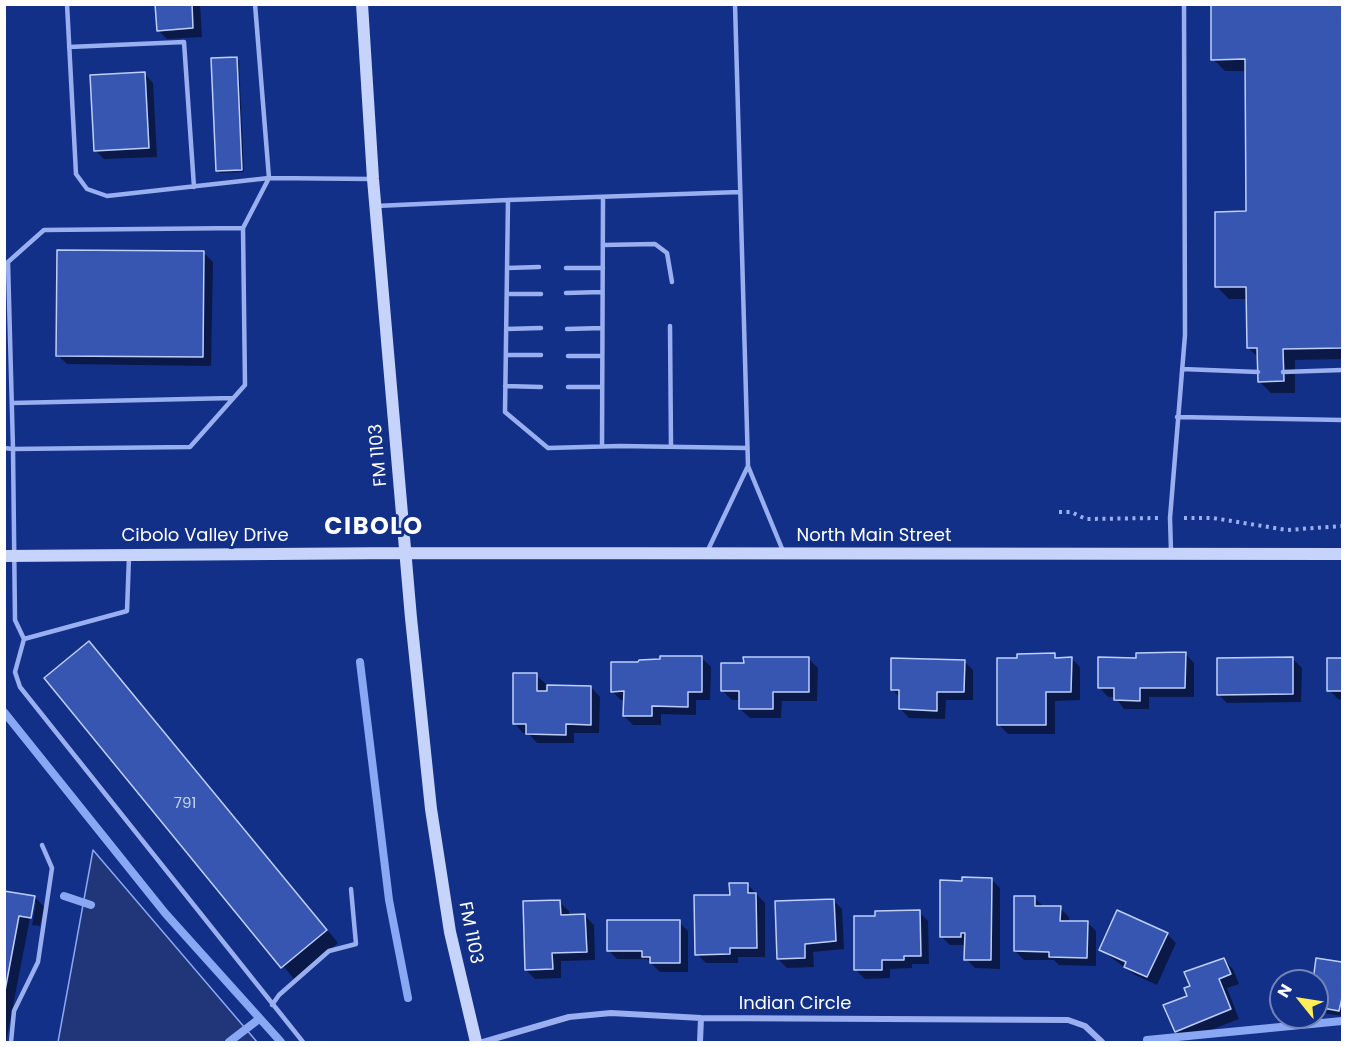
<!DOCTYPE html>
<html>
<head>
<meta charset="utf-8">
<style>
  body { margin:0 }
  #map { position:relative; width:1347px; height:1047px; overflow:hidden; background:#133088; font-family:Poppins,sans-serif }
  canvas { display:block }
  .frame { position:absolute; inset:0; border:6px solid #fff; pointer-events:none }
  .north { position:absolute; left:1269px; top:969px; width:60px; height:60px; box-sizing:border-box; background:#133088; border:2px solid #7183b8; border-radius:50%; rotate:300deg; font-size:16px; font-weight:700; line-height:24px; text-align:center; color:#fff }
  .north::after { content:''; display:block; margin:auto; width:21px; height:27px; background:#ffee57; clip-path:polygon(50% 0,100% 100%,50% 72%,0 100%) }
</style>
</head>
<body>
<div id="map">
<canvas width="1347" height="1047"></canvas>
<div class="frame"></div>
<div class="north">N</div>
</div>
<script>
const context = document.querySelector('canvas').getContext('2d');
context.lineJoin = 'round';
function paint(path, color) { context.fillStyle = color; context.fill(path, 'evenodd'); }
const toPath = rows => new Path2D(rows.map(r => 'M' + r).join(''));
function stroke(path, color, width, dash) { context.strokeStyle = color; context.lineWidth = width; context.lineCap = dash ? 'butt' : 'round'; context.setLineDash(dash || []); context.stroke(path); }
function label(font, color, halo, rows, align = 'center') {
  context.font = font + ' Poppins,sans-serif'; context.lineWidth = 6; context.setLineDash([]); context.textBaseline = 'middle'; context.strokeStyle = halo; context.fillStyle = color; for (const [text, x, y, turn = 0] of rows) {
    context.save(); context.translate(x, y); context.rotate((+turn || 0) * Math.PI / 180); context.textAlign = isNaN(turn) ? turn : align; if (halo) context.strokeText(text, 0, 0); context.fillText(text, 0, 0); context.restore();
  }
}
const water = toPath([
  [93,850,257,1042,58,1042,93,850]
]);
paint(water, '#213679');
stroke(water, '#8aa7f3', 1.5);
paint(toPath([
  [157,4,200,4,202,37,167,39,158,30],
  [1212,4,1342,4,1342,359,1295,360,1295,393,1271,393,1259,381,1259,358,1248,348,1248,299,1229,299,1217,287,1247,213,1246,71,1225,71,1213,59],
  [237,59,239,61,244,172,220,173,218,171],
  [144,73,153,83,157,157,104,159,95,150],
  [204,253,213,262,211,366,67,364,58,355],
  [89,643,338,943,294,979,46,679],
  [1185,653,1194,663,1194,697,1149,697,1149,709,1124,709,1115,697,1108,697,1099,687,1137,660],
  [1054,655,1058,659,1071,658,1080,667,1080,700,1055,701,1055,734,1008,734,999,725],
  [702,658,711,667,710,700,696,700,696,715,661,714,661,725,633,725,624,716,625,700,621,700,612,691,640,664],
  [809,659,818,668,817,701,782,701,781,718,750,718,740,709,740,700,732,700,723,691],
  [1293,659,1302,668,1301,702,1227,703,1218,694],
  [1328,659,1342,659,1342,700,1338,699,1329,690],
  [964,661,973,670,973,700,946,700,945,719,909,718,900,708,900,698,892,689],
  [536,675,546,684,545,693,591,687,600,697,599,733,574,733,574,743,537,743,528,733,523,733,514,723],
  [991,879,1000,888,1000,969,975,968,966,959,966,945,950,945,941,936,942,882],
  [748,885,765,903,765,957,738,957,738,963,706,963,697,954,731,896],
  [4,892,35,897,44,907,40,926,32,925,36,903,33,903,6,1042],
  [1035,898,1044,907,1060,908,1069,917,1069,922,1087,922,1096,931,1096,966,1059,965,1054,960,1024,960,1015,951],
  [833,900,842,909,844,949,813,952,814,967,787,968,778,959],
  [559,902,569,911,569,916,585,916,594,925,595,960,561,961,561,978,535,979,526,970],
  [919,912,928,921,929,964,912,964,912,968,890,969,890,978,865,979,856,970,877,917],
  [679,922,688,931,688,972,660,972,647,959,617,959,608,950],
  [1167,934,1176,943,1157,985,1135,975,1101,950],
  [1224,960,1233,969,1239,984,1227,988,1239,1019,1185,1040,1176,1031,1192,987],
  [1317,960,1342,964,1342,1016,1317,1012,1317,981,1314,981]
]), '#0007');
stroke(toPath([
  [360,662,389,900,408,998],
  [4,712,165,913,281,1042],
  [64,896,91,905],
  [1147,1040,1342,1021],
  [229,1042,259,1019]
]), '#8aa7f3', 8);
const building = toPath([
  [155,4,192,4,193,28,157,31,155,4],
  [1211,4,1342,4,1342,348,1283,349,1284,381,1258,382,1257,348,1247,348,1246,287,1215,287,1215,212,1246,211,1245,59,1211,60,1211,4],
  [237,57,242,170,216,171,211,58,237,57],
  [145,72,149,148,94,151,90,75,145,72],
  [57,250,204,251,203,357,56,356,57,250],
  [89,641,327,930,281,968,44,678,89,641],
  [1186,652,1185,688,1140,688,1140,701,1114,700,1114,688,1098,688,1098,657,1136,658,1136,653,1186,652],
  [1055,653,1055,658,1072,657,1071,692,1046,692,1046,725,997,725,997,658,1017,658,1017,654,1055,653],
  [660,656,702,656,702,692,688,692,688,707,652,706,652,716,623,716,624,691,611,692,611,662,638,662,639,660,660,659,660,656],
  [743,657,809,657,809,692,773,692,773,709,739,709,739,691,721,691,721,663,744,663,743,657],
  [1293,657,1293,694,1217,695,1217,658,1293,657],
  [891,658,965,660,964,692,937,692,937,711,899,709,899,690,891,690,891,658],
  [1327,658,1342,658,1342,691,1327,691,1327,658],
  [513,673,537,673,537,691,547,691,547,685,591,686,591,725,566,724,566,735,526,734,526,724,513,724,513,673],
  [962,877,992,878,991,960,964,960,965,933,961,933,961,937,940,937,940,880,962,881,962,877],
  [729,883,748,883,748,893,756,893,757,948,730,948,730,954,695,955,694,895,730,895,729,883],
  [4,891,35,896,31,918,19,916,4,996,4,891],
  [1014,896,1035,896,1035,906,1061,906,1060,921,1088,921,1087,958,1049,957,1049,952,1014,951,1014,896],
  [834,899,836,941,805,944,805,958,777,959,775,901,834,899],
  [560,900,561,915,585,914,587,952,552,953,553,969,525,970,523,901,560,900],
  [920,910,921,956,904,956,904,960,882,960,882,970,854,970,854,916,875,916,875,911,920,910],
  [1117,910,1168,933,1147,977,1124,967,1126,962,1099,950,1117,910],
  [607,920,680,920,680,963,650,963,650,957,642,957,642,951,607,951,607,920],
  [1224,958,1231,974,1219,979,1231,1009,1175,1032,1163,1005,1187,996,1184,988,1190,986,1184,972,1224,958],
  [1316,958,1342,962,1342,998,1339,1011,1317,1007,1317,981,1313,981,1316,958]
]);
paint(building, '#3756b1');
stroke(building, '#bfcffc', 1.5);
stroke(toPath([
  [1059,512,1071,512,1086,519,1159,518],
  [1184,518,1213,518,1287,530,1342,526]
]), '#99aff0', 4, [3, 4.5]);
stroke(toPath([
  [67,4,76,174,87,189,107,196,269,178],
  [255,4,269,178,371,179],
  [735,4,748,466],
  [69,47,184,42,194,187],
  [269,178,243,228,245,385,190,447,13,449,15,620,24,639,15,672,20,687,303,1042],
  [508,200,740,192],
  [376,206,508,200,505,412,548,448,620,446,747,448],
  [603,245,655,244,667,253,672,282],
  [507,268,539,267],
  [566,268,603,268],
  [566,293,602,292],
  [507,294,541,294],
  [670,326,671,447],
  [506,329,541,328],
  [567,329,602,328],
  [506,355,541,355],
  [568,356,602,356],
  [1182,369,1258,372],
  [1283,372,1342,370],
  [505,386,541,387],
  [568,387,602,387],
  [12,403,233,398],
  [1177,417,1342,420],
  [602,446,603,197],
  [4,448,13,449,8,262,44,230,243,228],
  [1171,551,1170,518,1185,335,1184,4],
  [707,552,748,466,783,551],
  [24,639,127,611,129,557],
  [272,1005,279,995,329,951,356,944,351,889],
  [11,1042,14,1011,38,962,52,868,42,845]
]), '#99aff0', 4.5);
stroke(toPath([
  [483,1042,569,1017,611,1013,701,1018,1068,1020,1085,1026,1102,1042],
  [700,1042,701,1018]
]), '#99aff0', 6);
stroke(toPath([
  [362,4,373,179,411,618,431,809,450,932,476,1042],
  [4,556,405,553,1342,554]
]), '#c6d3fb', 12);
label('15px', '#cdd5ec', null, [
  ["791",185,804]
]);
label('18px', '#fff', '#133088', [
  ["FM 1103",379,455,-95],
  ["Cibolo Valley Drive",205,536],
  ["North Main Street",874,536],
  ["FM 1103",470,933,79],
  ["Indian Circle",795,1004]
]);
context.letterSpacing = '1.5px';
label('bold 24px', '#fff', '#133088', [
  ["CIBOLO",374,528]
]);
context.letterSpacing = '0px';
</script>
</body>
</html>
